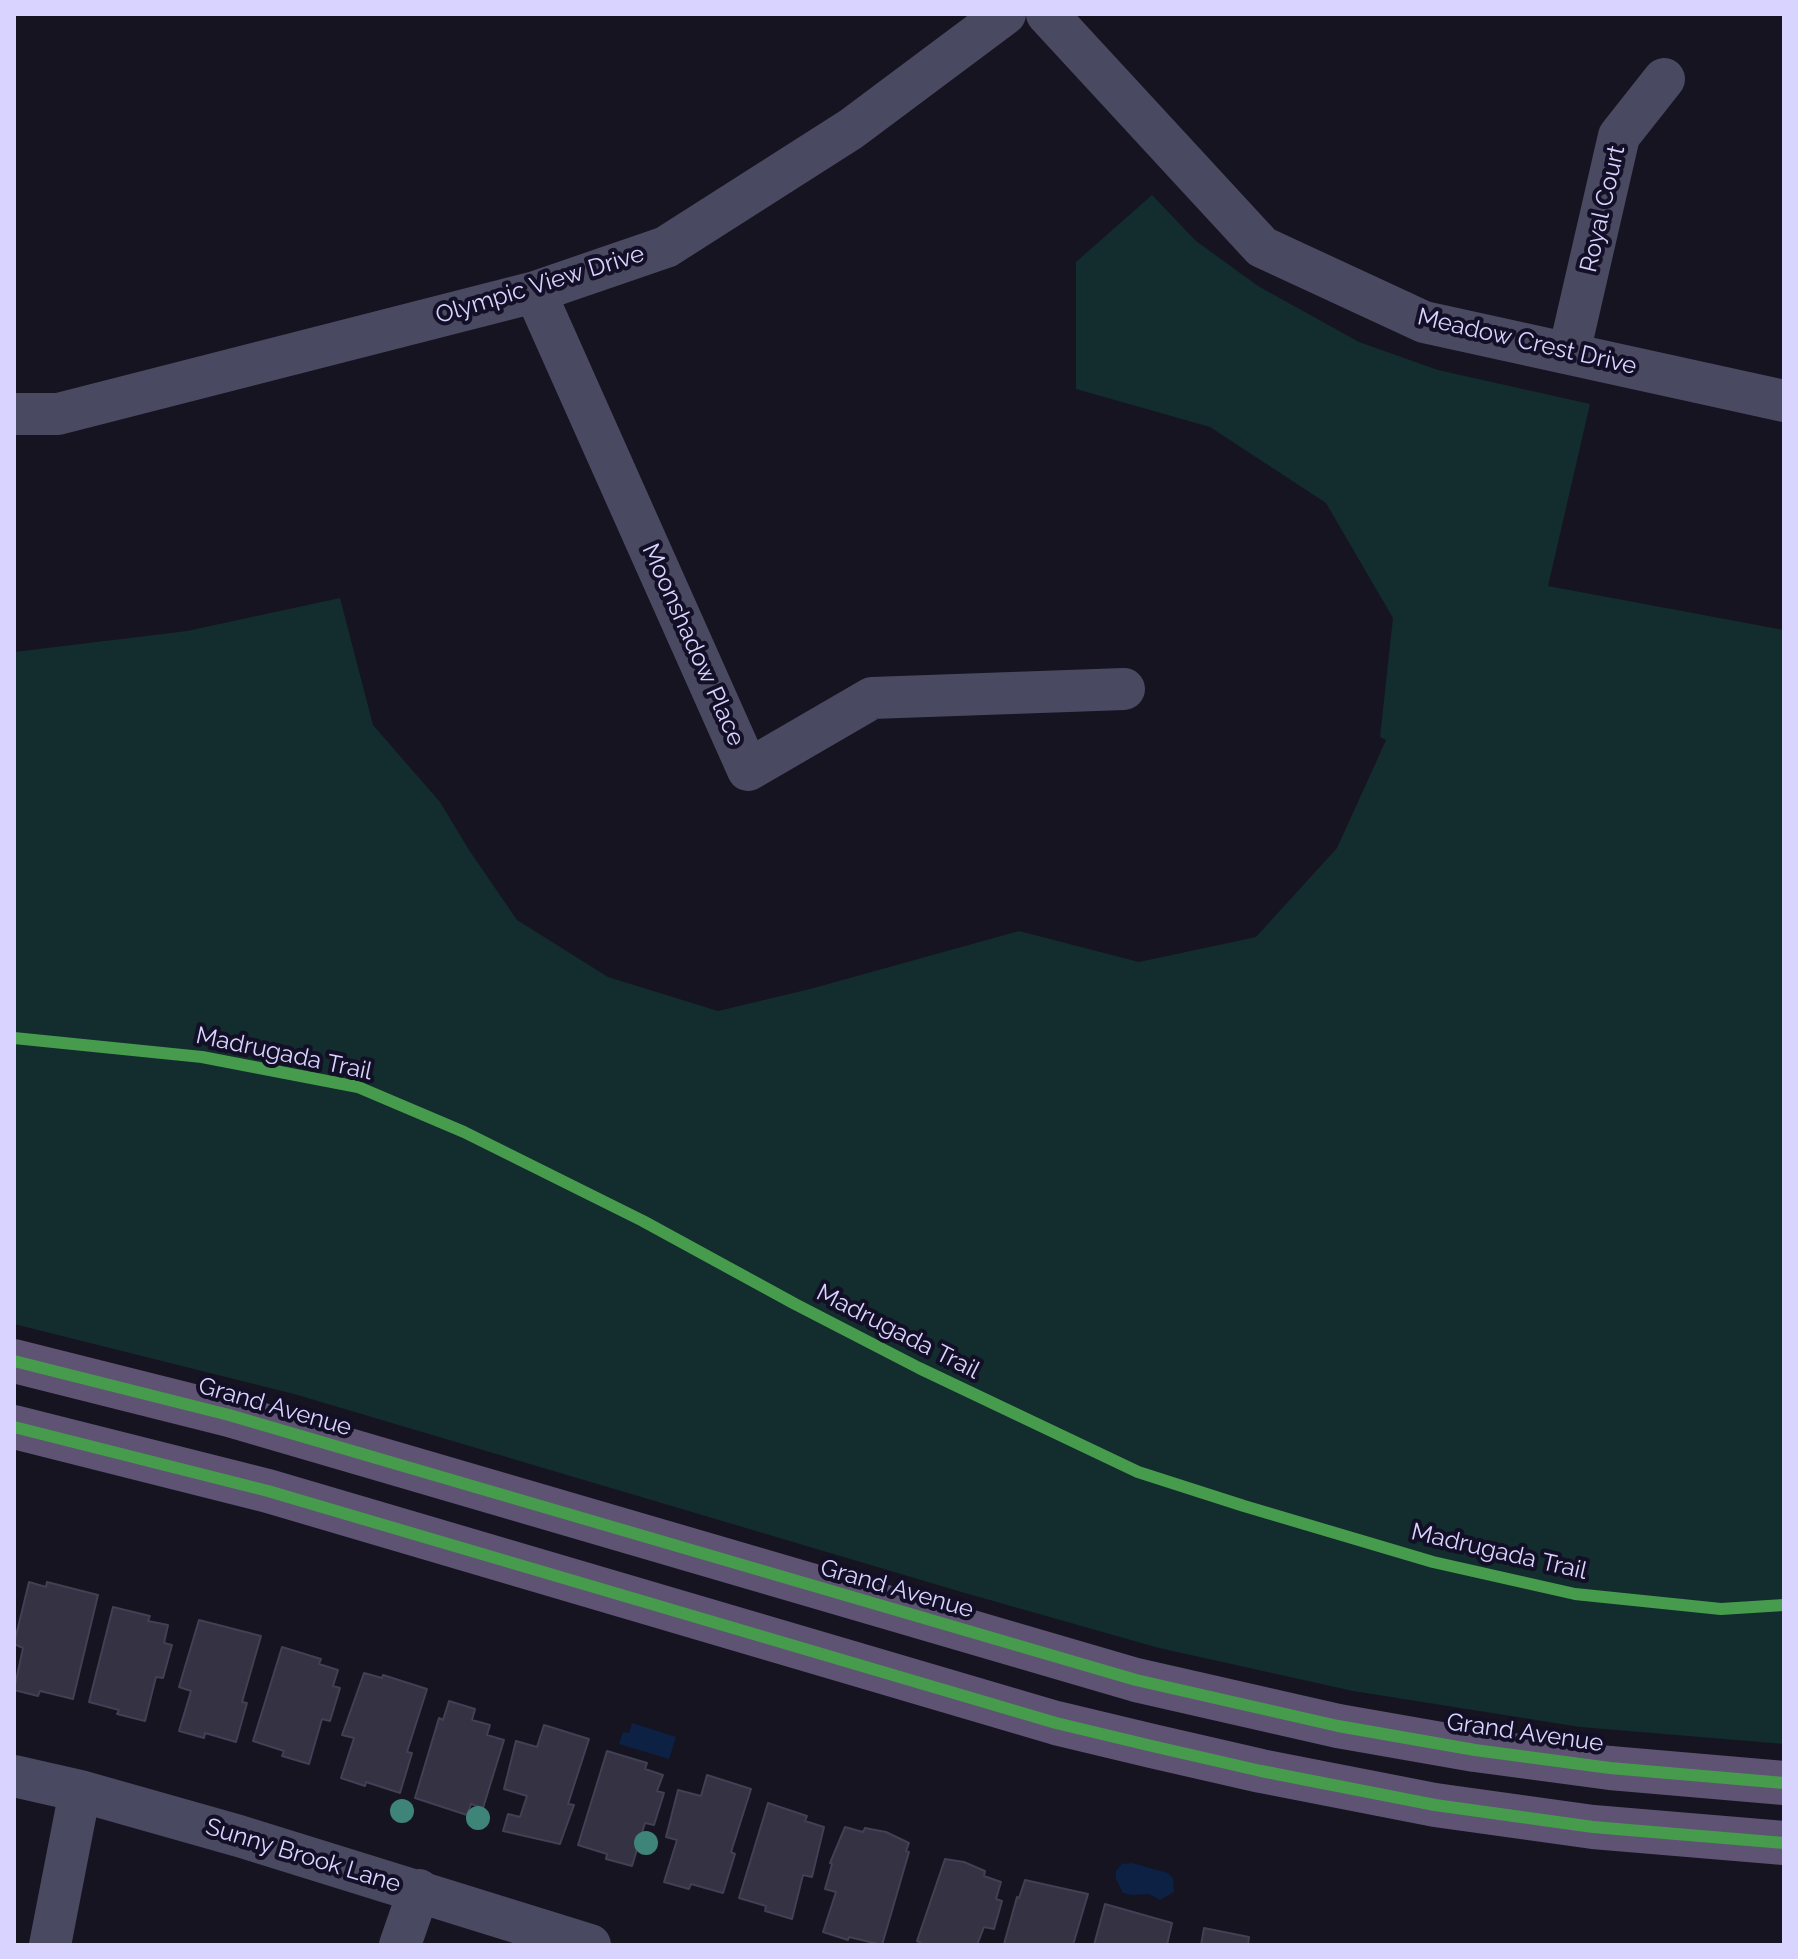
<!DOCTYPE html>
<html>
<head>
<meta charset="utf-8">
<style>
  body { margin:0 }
  #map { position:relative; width:1798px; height:1959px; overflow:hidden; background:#161421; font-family:Raleway,sans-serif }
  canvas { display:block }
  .frame { position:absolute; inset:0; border:16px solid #d9d4ff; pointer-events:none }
</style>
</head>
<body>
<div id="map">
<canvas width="1798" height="1959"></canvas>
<div class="frame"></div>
</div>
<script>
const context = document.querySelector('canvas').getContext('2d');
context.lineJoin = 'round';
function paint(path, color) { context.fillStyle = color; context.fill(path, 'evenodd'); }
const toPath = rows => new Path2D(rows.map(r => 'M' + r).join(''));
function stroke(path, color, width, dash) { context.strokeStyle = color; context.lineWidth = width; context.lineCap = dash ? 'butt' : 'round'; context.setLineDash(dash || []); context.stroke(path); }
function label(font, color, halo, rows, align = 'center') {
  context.font = font + ' Raleway,sans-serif'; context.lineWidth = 8; context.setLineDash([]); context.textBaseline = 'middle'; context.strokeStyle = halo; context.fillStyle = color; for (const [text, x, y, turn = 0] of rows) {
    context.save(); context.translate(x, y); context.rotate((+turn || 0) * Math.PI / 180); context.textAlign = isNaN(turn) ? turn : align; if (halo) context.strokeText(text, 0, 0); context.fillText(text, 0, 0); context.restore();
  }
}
paint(toPath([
  [1152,195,1196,241,1258,286,1359,342,1438,370,1590,404,1548,586,1784,630,1784,1744,1580,1727,1353,1691,1159,1648,965,1593,294,1394,14,1324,14,652,187,631,340,598,373,725,440,802,469,850,517,920,608,977,718,1011,810,989,1019,931,1139,962,1256,937,1337,848,1386,740,1380,737,1393,618,1326,503,1210,427,1076,389,1076,262]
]), '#132c2d');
paint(toPath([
  [632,1723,676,1737,669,1759,619,1744,623,1732,629,1733],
  [1132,1863,1168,1873,1173,1878,1174,1892,1160,1900,1149,1894,1132,1895,1123,1893,1116,1879,1116,1871,1122,1864]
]), '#0d2144');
const building = toPath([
  [29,1582,46,1587,47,1582,98,1595,73,1699,40,1691,38,1696,14,1690,23,1648,14,1644,29,1582],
  [113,1607,150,1616,148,1621,168,1625,164,1643,172,1645,163,1678,156,1677,145,1721,117,1714,119,1710,89,1702,113,1607],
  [199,1620,261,1636,242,1702,247,1703,236,1742,205,1733,204,1738,179,1731,191,1691,179,1687,199,1620],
  [282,1647,321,1659,319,1664,338,1670,333,1686,340,1688,330,1721,322,1719,309,1764,282,1756,284,1751,253,1741,282,1647],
  [364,1673,382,1678,383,1675,427,1689,407,1752,412,1753,400,1793,366,1782,365,1786,341,1778,354,1738,342,1735,364,1673],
  [449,1701,475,1709,472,1720,490,1725,487,1735,504,1740,483,1808,471,1804,467,1815,415,1798,439,1718,443,1720,449,1701],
  [544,1725,589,1739,568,1804,574,1805,560,1844,503,1831,508,1814,520,1817,527,1796,504,1789,516,1741,537,1747,544,1725],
  [607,1751,647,1763,645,1769,663,1775,657,1791,664,1793,654,1825,645,1823,632,1866,606,1859,607,1854,578,1845,607,1751],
  [707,1775,751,1789,731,1852,735,1854,723,1893,691,1884,689,1889,664,1882,677,1840,666,1837,678,1790,701,1796,707,1775],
  [768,1803,807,1816,805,1821,824,1827,812,1877,803,1875,792,1919,765,1911,766,1906,739,1898,768,1803],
  [845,1827,863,1832,865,1828,886,1832,909,1843,906,1851,909,1852,882,1945,849,1937,848,1940,823,1932,836,1892,825,1889,832,1864,830,1863,845,1827],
  [945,1859,964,1862,985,1871,984,1876,1001,1882,996,1899,1002,1901,994,1929,984,1927,977,1945,920,1945,921,1943,917,1941,945,1859],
  [1025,1880,1088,1894,1073,1945,1004,1944,1017,1897,1019,1898,1025,1880],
  [1105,1904,1172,1923,1167,1945,1094,1945,1105,1904],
  [1204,1928,1249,1937,1248,1945,1201,1945,1204,1928]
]);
paint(building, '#343243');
stroke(building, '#433f54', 2);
stroke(toPath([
  [1047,14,1262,247,1424,322,1784,401],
  [535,292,748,770,872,698,1124,689],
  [1569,353,1619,136,1664,79],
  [14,414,58,414,535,292,666,247,851,129,1005,14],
  [14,1776,80,1791,239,1836,590,1945],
  [50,1945,80,1791],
  [400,1945,419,1890]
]), '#4a4962', 42);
stroke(toPath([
  [14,1361,229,1415,1136,1680,1338,1726,1475,1750,1610,1768,1784,1783],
  [14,1427,268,1491,1056,1723,1152,1746,1261,1771,1435,1805,1593,1827,1784,1843]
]), '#5e5373', 44);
stroke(toPath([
  [14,1038,202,1057,358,1087,464,1132,643,1221,795,1304,919,1368,1138,1472,1244,1506,1433,1562,1575,1594,1721,1609,1784,1605],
  [14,1361,229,1415,1136,1680,1338,1726,1475,1750,1610,1768,1784,1783],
  [14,1427,268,1491,1056,1723,1152,1746,1261,1771,1435,1805,1593,1827,1784,1843]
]), '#469c4c', 12);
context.fillStyle = '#3e8478';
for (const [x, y] of [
  [402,1811],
  [478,1818],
  [646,1843]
]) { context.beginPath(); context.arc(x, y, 12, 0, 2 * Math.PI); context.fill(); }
label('24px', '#d9d4ff', '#130f26', [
  ["Royal Court",1603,209,-77],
  ["Olympic View Drive",540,285,-17],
  ["Meadow Crest Drive",1527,342,13],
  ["Moonshadow Place",693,645,66],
  ["Madrugada Trail",284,1054,12],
  ["Madrugada Trail",898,1332,27],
  ["Grand Avenue",275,1407,16],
  ["Madrugada Trail",1499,1552,13],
  ["Grand Avenue",897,1589,16],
  ["Grand Avenue",1525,1733,8],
  ["Sunny Brook Lane",303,1856,17]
]);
</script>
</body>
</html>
